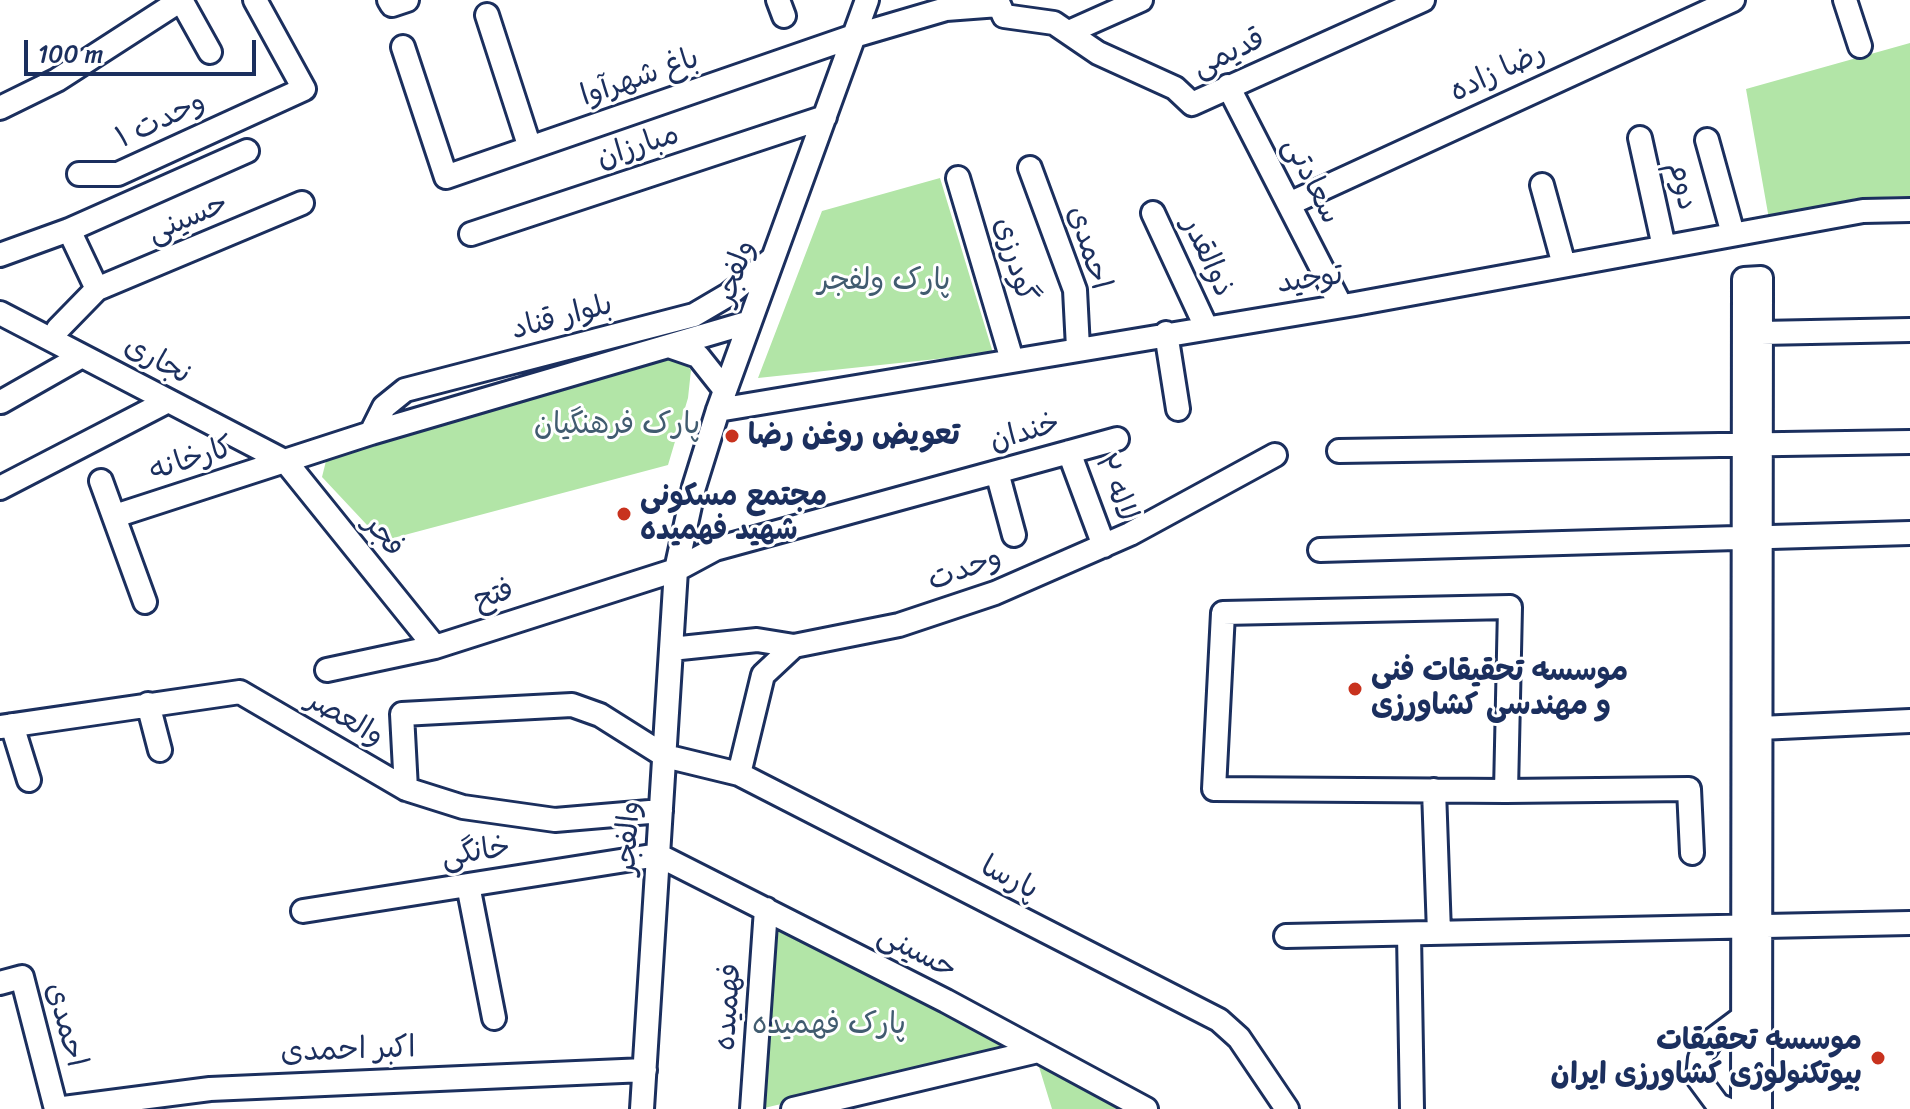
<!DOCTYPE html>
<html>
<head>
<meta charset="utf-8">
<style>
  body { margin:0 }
  #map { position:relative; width:1910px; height:1109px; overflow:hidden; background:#fff; font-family:Sriracha,sans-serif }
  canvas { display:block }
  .scale { position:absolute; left:24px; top:40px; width:232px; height:36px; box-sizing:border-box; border:4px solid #1b2f5e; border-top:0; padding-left:10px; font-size:24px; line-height:28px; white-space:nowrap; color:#1b2f5e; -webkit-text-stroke:6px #fff; paint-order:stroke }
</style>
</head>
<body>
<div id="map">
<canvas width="1910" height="1109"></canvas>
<div class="scale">100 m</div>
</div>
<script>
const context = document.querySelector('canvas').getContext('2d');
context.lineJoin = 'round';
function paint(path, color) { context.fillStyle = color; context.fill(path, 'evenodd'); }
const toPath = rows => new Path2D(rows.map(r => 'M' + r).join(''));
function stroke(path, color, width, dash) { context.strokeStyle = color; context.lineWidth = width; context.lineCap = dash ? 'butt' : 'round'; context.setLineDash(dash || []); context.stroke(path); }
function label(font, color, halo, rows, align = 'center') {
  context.font = font + ' Sriracha,"Playpen Sans Arabic",sans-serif'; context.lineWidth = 6; context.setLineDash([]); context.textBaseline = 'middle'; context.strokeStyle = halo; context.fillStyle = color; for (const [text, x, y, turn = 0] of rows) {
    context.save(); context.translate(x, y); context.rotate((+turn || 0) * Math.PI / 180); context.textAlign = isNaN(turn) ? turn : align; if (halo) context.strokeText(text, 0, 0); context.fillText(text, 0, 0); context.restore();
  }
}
paint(toPath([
  [1910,43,1910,196,1857,198,1769,219,1746,89],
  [940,178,993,353,758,378,822,211],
  [661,358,683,362,691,370,688,398,668,465,382,541,322,477,326,461,337,456],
  [773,923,1019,1048,760,1109],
  [1036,1057,1136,1109,1052,1109]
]), '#b2e5a7');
const minor = toPath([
  [181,0,210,52],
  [389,0,392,5,407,0],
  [778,0,784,16],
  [997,0,1004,16,1054,23,1098,53,1175,88,1192,104,1423,0],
  [1845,0,1860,46],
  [487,15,530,148],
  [1069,32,1141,0],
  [403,47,446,177,854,36,946,9,999,5],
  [1228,86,1340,304],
  [0,108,57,80,181,0],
  [1640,138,1664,247],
  [1707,140,1733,234],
  [1030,168,1075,290,1078,348],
  [79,174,118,174,304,89,255,0],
  [958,178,1012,360],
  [1542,185,1564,265],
  [1289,204,1733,0],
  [1153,213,1206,327],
  [69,230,97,289],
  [471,234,825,117],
  [0,255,69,230,247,151],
  [0,313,286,462,435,647],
  [58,329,97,289,302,203],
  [1166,333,1178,409],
  [1761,333,1910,330],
  [669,346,698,356,725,390],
  [1,402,82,356],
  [718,410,1355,304,1863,211,1910,210],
  [371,433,384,407,405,390,694,315,728,295,772,259],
  [1339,451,1910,442],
  [1069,452,1104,546],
  [997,472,1014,535],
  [101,481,145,602],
  [0,488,168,401],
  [115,516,371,433,750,322],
  [1320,550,1910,533],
  [671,649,757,640,794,646],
  [327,670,435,647,676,570,715,549,1117,439],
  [148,704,160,750],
  [12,725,29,780],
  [0,727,240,692,406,789,463,807,555,820,661,811],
  [1760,728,1910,721],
  [739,774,763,675,794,646,899,625,995,593,1130,534,1275,455],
  [406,789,402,714,572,705,600,715,665,756,739,774,1219,1020,1239,1038,1287,1109],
  [1434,790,1439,933],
  [1506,791,1510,607,1223,613,1214,789,1506,791,1689,789,1692,853],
  [468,885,494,1018],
  [303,911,658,855,946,1001,1146,1109],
  [1409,934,1412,1109],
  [1286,936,1910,923],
  [0,983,22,977,56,1109,210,1089,645,1070],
  [642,1109,676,570,694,487,718,410,867,0],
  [752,1109,766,909],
  [793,1109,1038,1051],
  [1727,1109,1718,1105,1698,1078,1700,1058,1711,1041,1743,1017],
  [1743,1109,1744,279,1761,278,1760,1109]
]);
stroke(minor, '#1b2f5e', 28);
stroke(minor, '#fff', 22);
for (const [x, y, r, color] of [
  [732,436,8,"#c8321e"],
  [624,514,8,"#c8321e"],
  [1355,689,8,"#c8321e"],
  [1878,1058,8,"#c8321e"]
]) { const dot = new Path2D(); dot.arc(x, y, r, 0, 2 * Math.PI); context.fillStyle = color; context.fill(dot); stroke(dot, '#fff', 3); }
label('30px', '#1b2f5e', '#fff', [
  ["قدیمی",1229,54,-25],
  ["رضا زاده",1498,73,-25],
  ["باغ شهرآوا",640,78,-19],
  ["وحدت ۱",161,121,-25],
  ["مبارزان",638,147,-18],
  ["سعادتی",1311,181,63],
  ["دوم",1682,186,78],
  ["حسینی",188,219,-23],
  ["احمدی",1088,248,73],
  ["ذوالقدر",1207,257,65],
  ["گودرزی",1014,260,74],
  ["ولفجر",736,273,-70],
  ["توحید",1310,280,-8],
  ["بلوار قناد",562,318,-15],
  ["نجاری",157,361,28],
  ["خندان",1025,433,-16],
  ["کارخانه",191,460,-17],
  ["لاله ۲",1115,488,69],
  ["فجر",383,536,51],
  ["وحدت",965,570,-20],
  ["فتح",494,596,-18],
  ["والعصر",345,719,30],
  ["والفجر",629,838,-86],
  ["خانگی",476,853,-9],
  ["پارسا",1009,879,27],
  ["حسینی",917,953,27],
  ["فهمیده",729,1007,-86],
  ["احمدی",65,1025,75],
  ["اکبر احمدی",348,1051,-2]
]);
label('30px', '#415c70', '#fff', [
  ["پارک ولفجر",884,281],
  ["پارک فرهنگیان",617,425],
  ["پارک فهمیده",829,1025]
]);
label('bold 30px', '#1b2f5e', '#fff', [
  ["تعویض روغن رضا",748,436],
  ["مجتمع مسکونی",640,497],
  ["شهید فهمیده",640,531],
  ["موسسه تحقیقات فنی",1371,672],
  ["و مهندسی کشاورزی",1371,706],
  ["موسسه تحقیقات",1862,1041,"right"],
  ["بیوتکنولوژی کشاورزی ایران",1862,1075,"right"]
], 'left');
</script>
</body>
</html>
